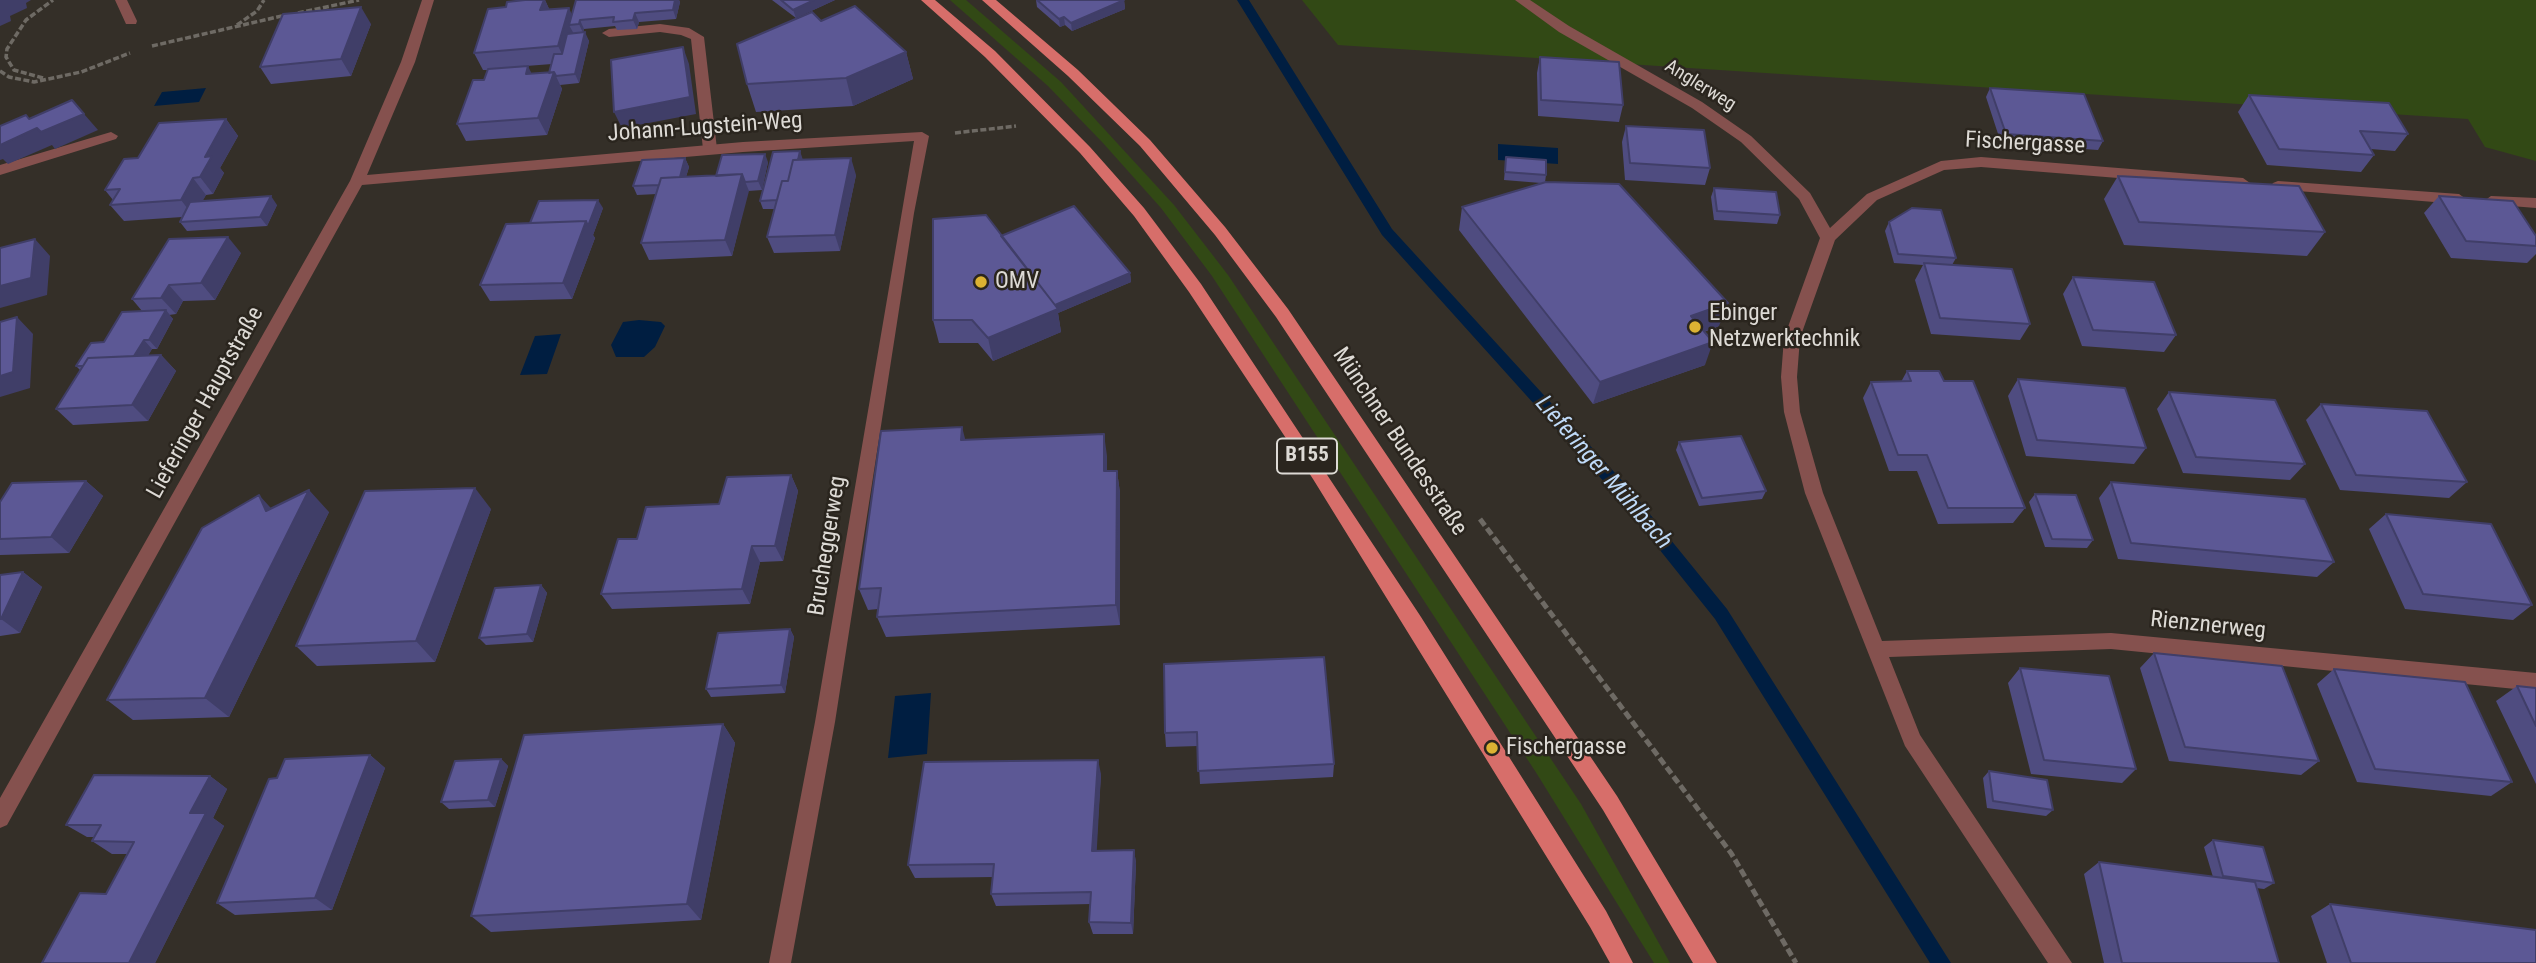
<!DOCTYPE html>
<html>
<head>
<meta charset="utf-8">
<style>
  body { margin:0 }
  canvas { display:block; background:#342f28 }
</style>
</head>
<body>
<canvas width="2536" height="963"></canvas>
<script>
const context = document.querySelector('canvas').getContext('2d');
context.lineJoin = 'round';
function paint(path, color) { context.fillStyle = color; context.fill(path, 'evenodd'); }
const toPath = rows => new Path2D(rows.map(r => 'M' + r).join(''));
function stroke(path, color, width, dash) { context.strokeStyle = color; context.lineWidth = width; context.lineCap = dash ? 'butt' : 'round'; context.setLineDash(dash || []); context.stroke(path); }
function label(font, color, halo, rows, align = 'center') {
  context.font = font + ' "Roboto Condensed",sans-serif'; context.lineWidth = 5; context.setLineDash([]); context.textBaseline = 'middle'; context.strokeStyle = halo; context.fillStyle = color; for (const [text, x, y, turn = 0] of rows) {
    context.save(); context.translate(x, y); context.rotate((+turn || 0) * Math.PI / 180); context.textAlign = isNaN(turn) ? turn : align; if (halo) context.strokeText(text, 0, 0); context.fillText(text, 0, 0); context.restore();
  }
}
paint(toPath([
  [950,0,966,0,1061,82,1174,205,1228,275,1581,804,1670,963,1654,963,1537,774,1212,276,1161,208,1103,143,1048,86],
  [1302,0,2536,0,2536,161,2485,147,2468,119,1338,45]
]), '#324915');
paint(toPath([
  [206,88,199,102,154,106,162,92],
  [1498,144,1558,148,1558,164,1498,160],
  [639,320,661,322,665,326,655,347,644,357,616,357,611,345,623,322],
  [561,334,547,374,520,375,535,336],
  [931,693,927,754,888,758,895,696]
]), '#001e41');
paint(toPath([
  [1237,0,1249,0,1392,229,1627,486,1727,609,1951,963,1930,963,1715,619,1615,494,1382,235,1237,0]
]), '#001e41');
stroke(toPath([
  [298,13,359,0],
  [237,25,257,11,264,0],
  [152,46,286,15],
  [0,71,9,77,34,82,81,72,130,53],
  [43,78,14,70,6,57,7,49,26,20,53,0],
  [955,133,1016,126]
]), '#6e6a64', 3.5, [6, 2.5]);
stroke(toPath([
  [1480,519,1731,853,1796,963]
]), '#6e6a64', 5, [8, 3.5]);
paint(toPath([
  [115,0,127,0,137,21,136,24,126,24,115,0],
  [660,24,689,28,704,37,717,149,715,152,710,154,703,149,691,39,681,35,660,32,609,37,602,33,609,29,660,24],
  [111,132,118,136,116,139,0,175,0,165,111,132]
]), '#85514e');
paint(toPath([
  [422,0,434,0,415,62,367,175,743,142,922,132,929,136,914,213,835,722,791,963,769,963,815,722,914,141,743,152,362,185,7,825,0,828,0,798,350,181,401,62,422,0],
  [1515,0,1530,0,1569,26,1702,102,1751,136,1810,193,1830,228,1867,194,1941,161,1981,157,2243,178,2250,183,2243,188,1981,167,1944,170,1877,200,1835,240,1800,338,1797,377,1800,412,1823,493,1882,641,2111,633,2536,673,2536,691,2111,649,1889,657,1920,735,2072,963,2048,963,1905,746,1805,493,1784,412,1781,377,1784,338,1820,238,1799,199,1741,142,1692,108,1559,32,1515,0],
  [2278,181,2459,194,2466,199,2459,204,2273,189,2271,186,2273,183,2278,181],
  [2491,196,2536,198,2536,208,2486,204,2484,201,2491,196]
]), '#85514e');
paint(toPath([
  [921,0,935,0,995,51,1090,147,1144,208,1201,284,1421,617,1606,911,1633,963,1610,963,1590,927,1313,479,1189,292,1134,216,1080,153,985,57,921,0],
  [982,0,996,0,1078,70,1150,140,1225,227,1288,309,1617,796,1717,963,1693,963,1603,810,1276,317,1215,235,1140,146,1068,76,982,0]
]), '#d76e6a');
paint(toPath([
  [525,0,545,0,549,9,572,15,576,0,679,0,680,2,676,19,639,22,637,29,617,30,615,26,584,29,583,32,589,41,579,83,560,85,562,89,547,135,466,141,457,124,484,80,487,70,483,70,474,53,506,7],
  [552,64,549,73,532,74,526,66],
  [772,0,835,0,796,18],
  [1036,0,1124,0,1125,9,1072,31,1065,25,1060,27,1037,7],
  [821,21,906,52,913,79,853,106,756,112,747,84],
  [371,24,351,76,271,84,260,67],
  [1540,57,1623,105,1619,122,1538,116,1537,73],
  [1990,88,2103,141,2098,150,2001,143,1986,97],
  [2249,95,2408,134,2395,151,2371,149,2374,155,2361,172,2267,165,2238,112],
  [226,119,238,136,220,168,224,173,213,194,206,195,202,201,277,205,267,226,187,231,180,222,182,217,124,221,110,205,113,200,105,190,138,158],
  [1626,126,1710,168,1705,185,1625,180,1622,142],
  [1506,157,1546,175,1545,182,1719,326,1704,332,1705,365,1593,404,1459,230,1462,207,1541,183,1504,180],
  [685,158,689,167,686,177,716,176,768,162,762,190,748,191,732,256,649,260,641,243,657,194,637,195,633,186],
  [803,160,856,175,840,251,774,253,767,237,775,209,763,209,760,201],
  [2118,176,2325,232,2307,256,2124,245,2104,199],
  [1714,188,1780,215,1777,224,1714,220,1711,197],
  [2439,196,2536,236,2536,254,2527,263,2451,258,2424,213],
  [603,208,593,235,595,238,572,299,490,301,480,285,530,223],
  [1889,222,1956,258,1952,265,2030,324,2020,340,1931,334,1915,280,1923,265,1894,263,1885,231],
  [1001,236,1130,273,1131,282,1058,313,1061,332,993,361,978,343,939,343,933,320],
  [241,253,215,300,183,301,176,314,169,315,173,319,157,349,152,349,148,355,161,355,176,371,148,421,73,425,56,409,80,370,76,366,104,342,142,311,132,299],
  [2073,277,2176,335,2164,352,2082,346,2063,294],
  [1907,371,1944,381,2025,508,2013,523,1938,524,1917,471,1889,471,1863,398,1871,382,1901,382],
  [2018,379,2146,448,2134,464,2026,456,2008,396],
  [2169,392,2305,464,2290,480,2183,473,2157,409],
  [2321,404,2467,482,2449,498,2340,490,2306,420],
  [966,440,1107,456,1107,471,1117,471,1120,493,1120,625,886,637,877,617,878,609,868,610,859,589],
  [1679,442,1766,491,1762,499,1699,506,1676,450],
  [791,475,798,491,783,561,760,562,750,604,612,609,601,594,637,539],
  [86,481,103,496,69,553,0,555,0,502],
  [2111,482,2334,562,2317,577,2118,559,2099,498],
  [2035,494,2093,540,2087,548,2045,547,2029,502],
  [271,509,329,512,229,717,133,720,107,700],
  [491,509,435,662,317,666,296,646],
  [2386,514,2532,605,2513,620,2405,609,2369,529],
  [23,572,42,587,20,633,0,636,0,575],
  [541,585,547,593,533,642,486,645,479,638],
  [790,629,794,637,785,693,711,697,706,689],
  [2154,653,2319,761,2301,775,2169,761,2140,668],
  [1164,664,1334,764,1333,777,1200,784,1198,746,1166,747,1165,733],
  [2020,668,2136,769,2122,783,2031,774,2008,683],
  [2334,669,2512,782,2491,796,2357,782,2317,684],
  [2517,686,2536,688,2536,784,2496,701],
  [723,724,735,743,701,920,491,932,471,916],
  [370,755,385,768,332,910,235,915,217,903,277,778],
  [501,759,508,766,495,807,449,809,441,802],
  [1989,771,2053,810,2046,816,1987,808,1983,778],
  [1101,774,1096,851,1134,850,1136,863,1133,934,1093,934,1089,922,1091,904,996,906,991,894,993,877,915,878,908,865],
  [210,776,227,789,213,818,224,826,155,963,42,963,106,894,127,854,112,854,92,841,94,837,87,837,66,825],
  [2213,840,2274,883,2264,889,2256,888,2279,963,2104,963,2084,874,2099,862,2213,877,2204,847],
  [2330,904,2536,963,2327,963,2311,916]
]), '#4f4c80');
paint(toPath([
  [0,0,31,0,26,3,27,8,10,16,11,21,0,26],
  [544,0,545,0,552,15,540,10],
  [675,0,679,0,680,2,676,19,673,10],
  [814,0,835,0,796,18,793,10],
  [1124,0,1125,9,1072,31,1071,23],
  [361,7,371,24,351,76,341,59],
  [569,8,576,24,569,25,574,34,566,62,558,46],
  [635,13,639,22,637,29,633,20],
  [1064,17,1065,25,1060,27,1059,19],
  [580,20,584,29,583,33,579,24],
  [585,32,589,41,579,83,575,74],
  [683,47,689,64,696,114,622,128,614,112],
  [906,52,913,79,853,106,846,78],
  [528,66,536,83,526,74],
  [554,72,562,89,547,135,538,118],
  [84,114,98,130,55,149,52,145,8,164,3,159,0,160,0,145,37,128],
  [226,119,238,136,220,168,224,173,213,194,200,177,205,157],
  [800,151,803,160,791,189],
  [765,154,768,162,762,190,758,181],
  [685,158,689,167,681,193,678,184],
  [851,158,856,175,840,251,835,235],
  [742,174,749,191,732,256,725,240],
  [193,178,206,195,194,217,181,200],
  [271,196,277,205,267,226,260,217],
  [598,200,603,208,593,235,595,238,572,299,563,283,586,221],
  [228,237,241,253,215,300,201,283],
  [35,239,50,256,47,295,0,308,0,286],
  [1130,273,1131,282,1058,313,1061,332,993,361,988,338,1049,308],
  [169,285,183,301,176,314,161,298],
  [1728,303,1719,326,1683,339,1691,316],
  [166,310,173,319,157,349,149,340],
  [17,317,33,334,30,388,0,397,0,376],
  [144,340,152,349,138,373,130,364],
  [1713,342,1705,365,1593,404,1600,382],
  [161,355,176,371,148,421,132,405],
  [962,427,968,450,961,440],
  [1104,434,1107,456,1107,493,1104,471],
  [1117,471,1120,493,1120,625,1116,605],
  [791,475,798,491,783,561,775,546],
  [86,481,103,496,69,553,51,537],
  [475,488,491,509,435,662,416,641],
  [309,490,329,512,229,717,205,698],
  [259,495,279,517,266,511],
  [752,546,760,562,750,604,742,589],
  [23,572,42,587,20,633,1,619],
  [541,585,547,593,533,642,527,634],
  [790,629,794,637,785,693,781,685],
  [723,724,735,743,701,920,687,904],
  [370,755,385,768,332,910,315,898],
  [501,759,508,766,495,807,488,800],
  [1098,760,1101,774,1096,864,1092,851],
  [210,776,227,789,213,818,224,826,155,963,129,963,190,813],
  [1134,850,1136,863,1133,934,1131,923]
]), '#403e68');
const building = toPath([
  [525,0,544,0,540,10,569,8,558,46,474,53,488,9,506,7,507,2,525,0],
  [576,0,675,0,673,10,635,13,633,20,613,22,614,17,580,20,579,24,569,25,576,0],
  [781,0,814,0,793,10,781,0],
  [1037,0,1124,0,1071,23,1064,17,1059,19,1037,0],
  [855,6,906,52,846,78,747,84,737,44,812,12,821,21,855,6],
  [361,7,341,59,260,67,283,14,361,7],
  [585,32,575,74,556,76,554,72,549,73,554,54,562,54,567,34,585,32],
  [683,47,690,97,614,112,611,60,683,47],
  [1540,57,1619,62,1623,105,1541,100,1540,57],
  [528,66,526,74,554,72,538,118,457,124,473,80,484,80,488,69,528,66],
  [1990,88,2084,94,2103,141,2006,134,1990,88],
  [2249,95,2389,103,2408,134,2360,131,2374,155,2279,149,2249,95],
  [72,100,84,114,41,132,37,128,0,145,0,126,26,115,29,119,72,100],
  [226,119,205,157,212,156,200,177,193,178,181,200,110,205,120,189,105,190,124,159,138,158,159,123,226,119],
  [1626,126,1704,130,1710,168,1630,163,1626,126],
  [800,151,798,160,793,160,788,181,782,181,777,200,760,201,773,152,800,151],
  [765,154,758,181,745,182,742,174,716,176,722,155,765,154],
  [1506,157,1546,160,1546,175,1505,172,1506,157],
  [685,158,680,177,661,178,659,185,633,186,642,160,685,158],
  [851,158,835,235,767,237,782,181,788,181,793,160,851,158],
  [742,174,725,240,641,243,661,178,742,174],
  [2118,176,2299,186,2325,232,2139,222,2118,176],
  [1546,182,1619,184,1728,303,1691,316,1713,342,1600,382,1462,207,1546,182],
  [1714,188,1776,192,1780,215,1717,211,1714,188],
  [271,196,260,217,180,222,190,202,271,196],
  [2439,196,2513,201,2536,236,2536,246,2466,241,2439,196],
  [598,200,588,226,586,221,530,223,539,201,598,200],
  [1074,206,1130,273,1055,305,1001,236,1074,206],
  [1912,208,1941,210,1956,258,1898,254,1889,222,1912,208],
  [986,215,1058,309,988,338,972,320,933,320,933,219,986,215],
  [586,221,563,283,480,285,506,224,586,221],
  [228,237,201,283,169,285,161,298,132,299,169,239,228,237],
  [35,239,31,278,0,286,0,248,35,239],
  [1924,263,2012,269,2030,324,1940,318,1924,263],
  [2073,277,2154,282,2176,335,2093,330,2073,277],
  [166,310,149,340,144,340,134,356,88,358,83,366,76,366,91,343,104,342,122,312,166,310],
  [17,317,13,372,0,376,0,322,17,317],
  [161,355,132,405,56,409,88,358,161,355],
  [1907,371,1939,371,1944,381,1973,381,2025,508,1948,508,1927,455,1898,455,1871,382,1911,381,1907,371],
  [2018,379,2125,388,2146,448,2037,440,2018,379],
  [2169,392,2275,400,2305,464,2196,457,2169,392],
  [2321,404,2427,411,2467,482,2356,475,2321,404],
  [962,427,961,440,1104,434,1104,471,1117,471,1116,605,877,617,881,588,859,589,881,431,962,427],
  [1741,436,1766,491,1702,498,1679,442,1741,436],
  [791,475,775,546,752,546,742,589,601,594,618,539,637,539,646,507,719,504,727,477,791,475],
  [86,481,51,537,0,539,0,502,12,483,86,481],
  [2111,482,2305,499,2334,562,2131,543,2111,482],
  [475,488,416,641,296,646,365,491,475,488],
  [309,490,205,698,107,700,202,528,259,495,266,511,309,490],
  [2035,494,2076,495,2093,540,2052,539,2035,494],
  [2386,514,2491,524,2532,605,2423,594,2386,514],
  [23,572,1,619,0,619,0,575,23,572],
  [541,585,527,634,479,638,495,588,541,585],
  [790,629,781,685,706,689,718,633,790,629],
  [2154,653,2282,666,2319,761,2185,747,2154,653],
  [1324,657,1334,764,1198,771,1197,732,1165,733,1164,664,1324,657],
  [2020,668,2109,676,2136,769,2044,760,2020,668],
  [2334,669,2465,682,2512,782,2375,769,2334,669],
  [2517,686,2536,688,2536,726,2517,686],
  [723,724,687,904,471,916,524,735,723,724],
  [370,755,315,898,217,903,269,779,277,778,285,759,370,755],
  [501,759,488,800,441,802,455,761,501,759],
  [1098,760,1092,851,1134,850,1131,923,1089,922,1091,892,991,894,994,864,908,865,924,762,1098,760],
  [1989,771,2047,780,2053,810,1993,801,1989,771],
  [94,775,210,776,190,813,206,813,129,963,42,963,80,893,106,894,134,842,92,841,101,825,66,825,94,775],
  [2213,840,2263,847,2274,883,2223,876,2213,840],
  [2099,862,2255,882,2279,963,2122,963,2099,862],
  [2330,904,2536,930,2536,963,2351,963,2330,904]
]);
paint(building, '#5c5895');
stroke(building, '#403e68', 2);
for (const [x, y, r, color] of [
  [981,282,7,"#dcb233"],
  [1695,327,7,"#dcb233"],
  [1492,748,7,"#dcb233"]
]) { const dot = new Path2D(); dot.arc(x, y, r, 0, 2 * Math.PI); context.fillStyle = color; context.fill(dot); stroke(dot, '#2a251e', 2.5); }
label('19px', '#dddad5', '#2a251e', [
  ["Anglerweg",1700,86,32]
]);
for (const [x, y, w] of [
  [1307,456,60]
]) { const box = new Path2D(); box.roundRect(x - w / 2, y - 17.5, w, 35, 5); context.fillStyle = '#2a251e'; context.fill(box); stroke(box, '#dddad5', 2); }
label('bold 21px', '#dddad5', null, [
  ["B155",1307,456]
]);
label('23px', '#dddad5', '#2a251e', [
  ["Johann-Lugstein-Weg",705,128,-4],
  ["Fischergasse",2025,144,3],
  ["Lieferinger Hauptstraße",206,403,-61],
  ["Münchner Bundesstraße",1399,442,56],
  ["Brucheggerweg",828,546,-81],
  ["Rienznerweg",2208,626,6]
]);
label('23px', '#dddad5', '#2a251e', [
  ["OMV",995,282],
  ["Ebinger",1709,314],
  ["Netzwerktechnik",1709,340],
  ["Fischergasse",1506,748]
], 'left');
label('italic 24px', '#bfdaf8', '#2a251e', [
  ["Lieferinger Mühlbach",1603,473,49]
]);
</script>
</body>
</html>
